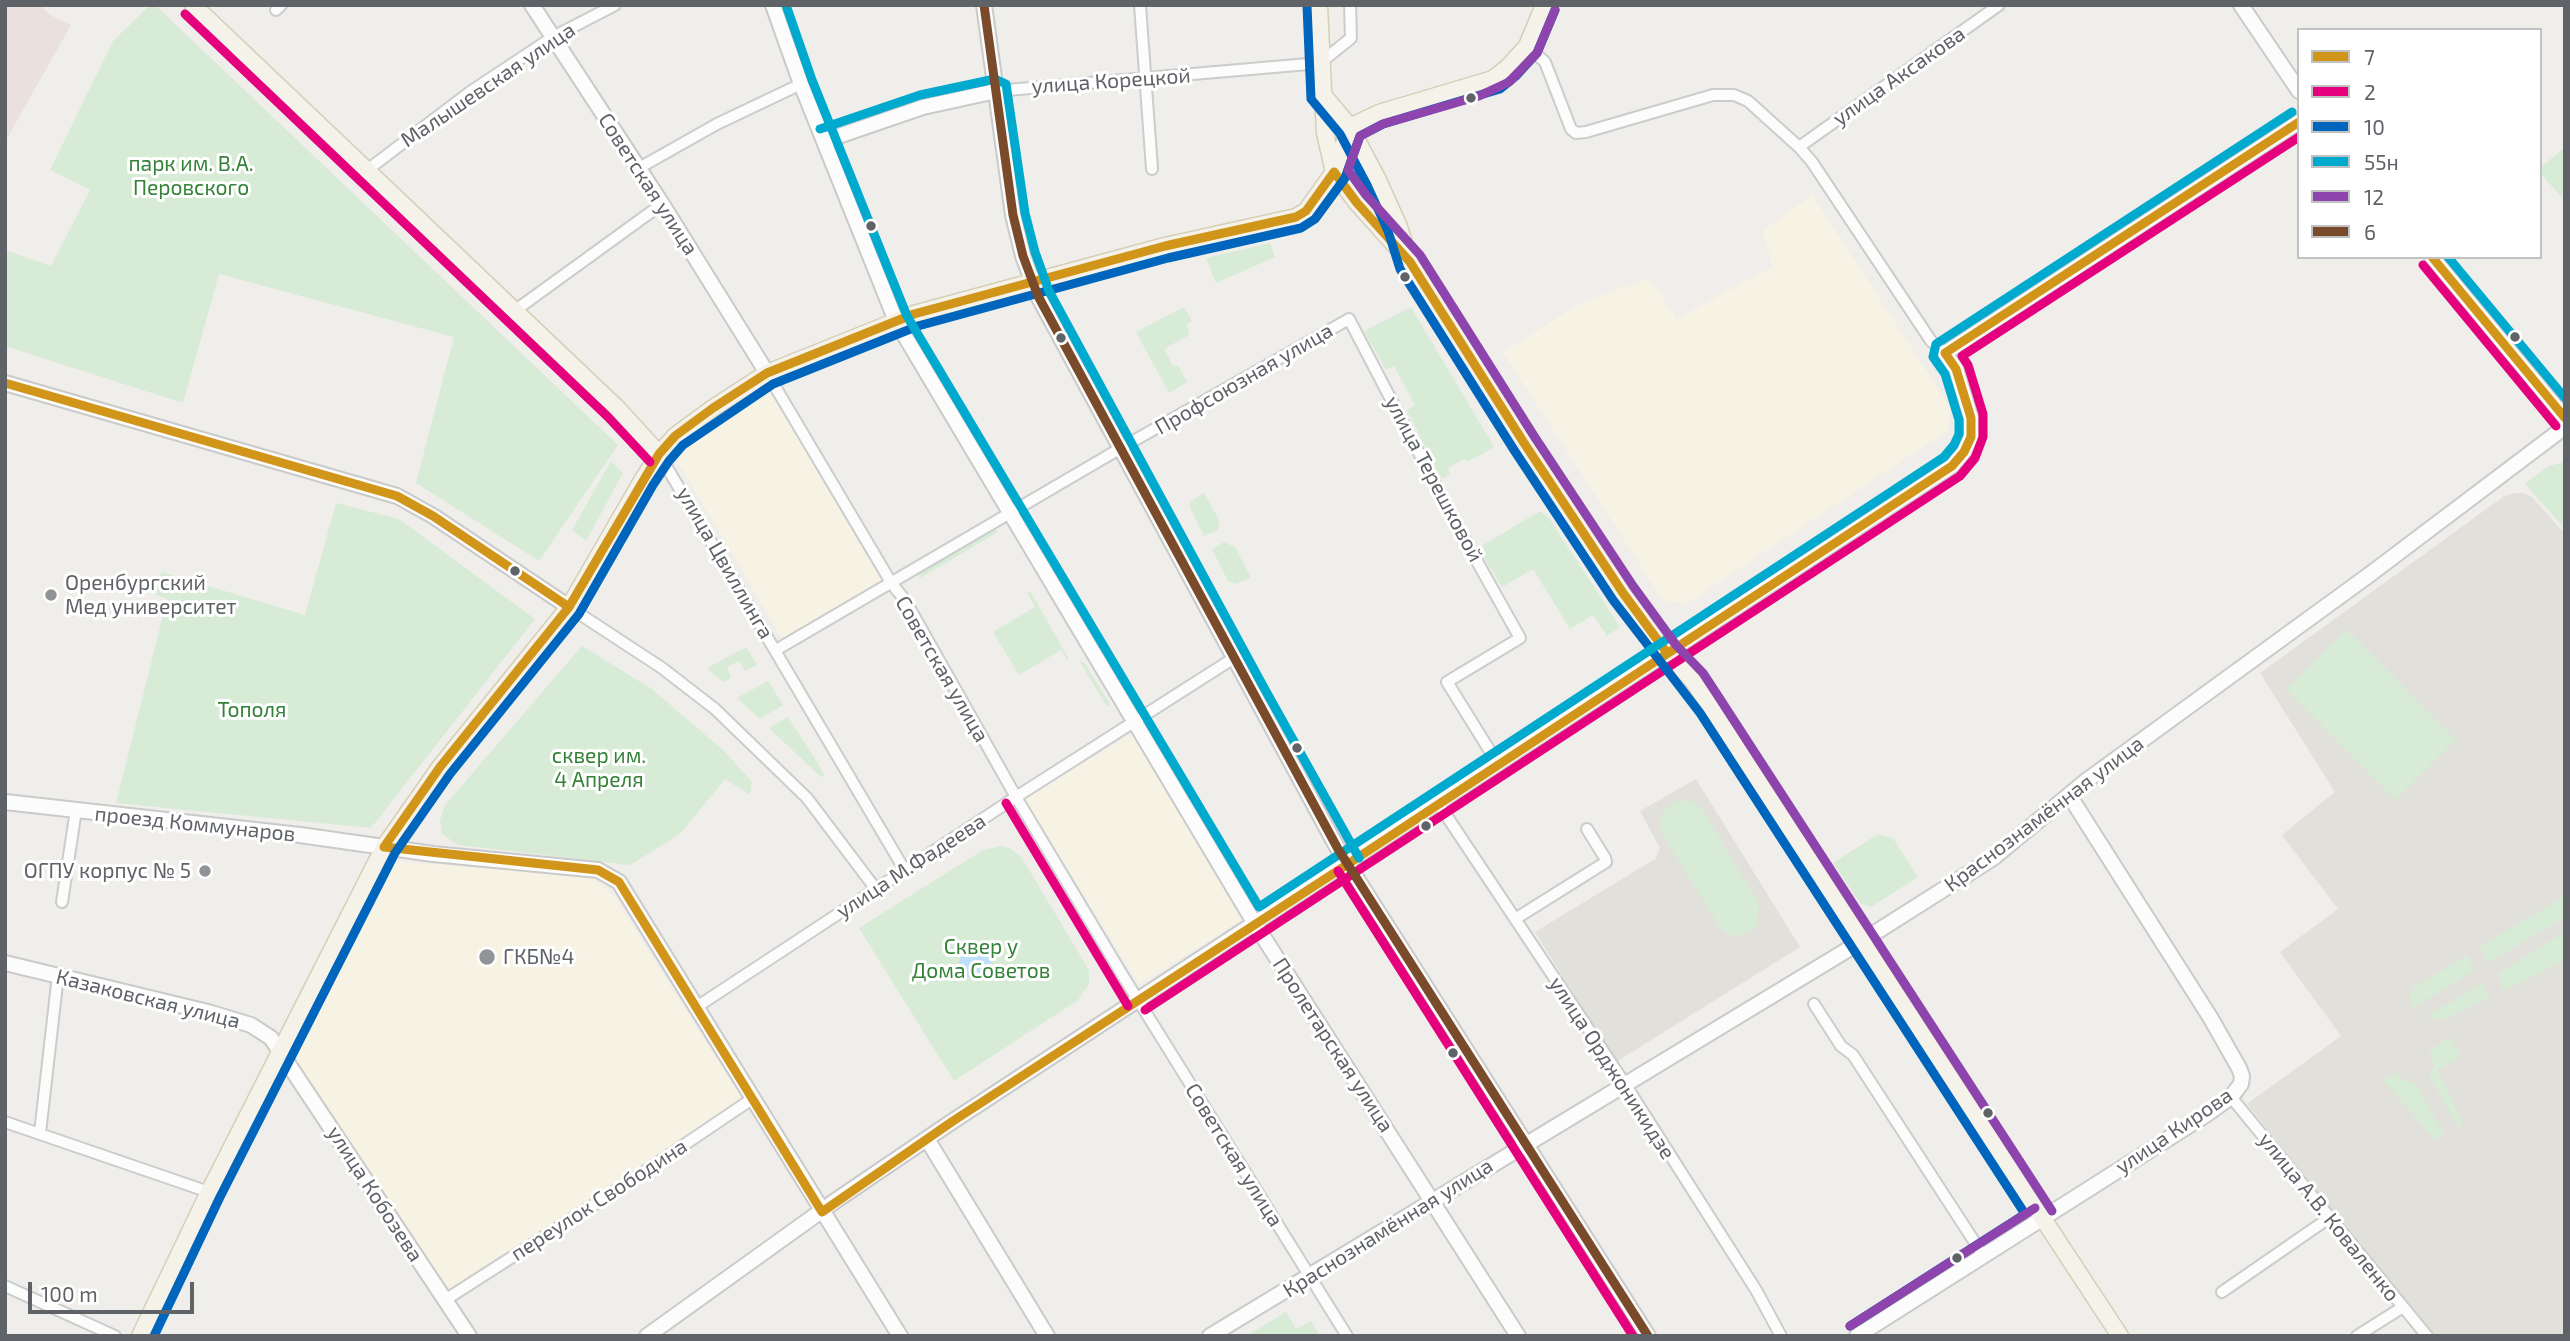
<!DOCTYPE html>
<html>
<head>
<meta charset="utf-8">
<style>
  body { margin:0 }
  #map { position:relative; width:2570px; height:1341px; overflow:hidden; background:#efeeea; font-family:"Exo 2",sans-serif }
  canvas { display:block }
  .frame { position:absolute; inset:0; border:7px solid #5f6368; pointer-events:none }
  .legend { position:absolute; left:2297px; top:28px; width:245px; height:231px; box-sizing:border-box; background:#fff; border:2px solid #bfc1c3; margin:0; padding:9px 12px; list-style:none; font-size:21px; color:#5f6368 }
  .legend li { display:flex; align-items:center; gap:14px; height:35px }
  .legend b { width:35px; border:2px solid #bfc1c3 }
  .scale { position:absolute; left:28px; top:1282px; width:166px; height:32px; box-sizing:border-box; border:4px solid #5f6368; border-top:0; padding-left:9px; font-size:21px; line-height:24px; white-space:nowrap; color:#5f6368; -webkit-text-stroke:5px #fff; paint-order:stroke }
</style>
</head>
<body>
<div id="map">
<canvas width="2570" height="1341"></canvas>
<div class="frame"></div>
<ul class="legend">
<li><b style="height:9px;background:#d1951a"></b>7</li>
<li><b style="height:9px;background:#e5007d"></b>2</li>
<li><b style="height:9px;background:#0065bd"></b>10</li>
<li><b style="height:9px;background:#00a9ce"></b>55н</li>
<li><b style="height:9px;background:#8e44ad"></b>12</li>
<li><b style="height:9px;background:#7a4b2a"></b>6</li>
</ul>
<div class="scale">100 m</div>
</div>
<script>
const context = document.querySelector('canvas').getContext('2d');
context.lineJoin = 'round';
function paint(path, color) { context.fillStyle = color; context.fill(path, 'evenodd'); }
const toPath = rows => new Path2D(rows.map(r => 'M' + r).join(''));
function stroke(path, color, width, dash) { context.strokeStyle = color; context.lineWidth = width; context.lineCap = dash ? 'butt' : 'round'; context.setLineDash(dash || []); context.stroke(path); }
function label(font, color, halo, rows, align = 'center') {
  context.font = font + ' "Exo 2",sans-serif'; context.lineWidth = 6; context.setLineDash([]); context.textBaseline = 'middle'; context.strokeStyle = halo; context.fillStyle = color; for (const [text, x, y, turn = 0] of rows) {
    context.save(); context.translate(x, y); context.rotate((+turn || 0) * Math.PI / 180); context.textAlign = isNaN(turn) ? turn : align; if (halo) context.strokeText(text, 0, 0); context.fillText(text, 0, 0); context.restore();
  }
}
paint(toPath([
  [1812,195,1950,407,1948,430,1686,604,1663,600,1503,352,1583,302,1650,278,1676,319,1773,267,1763,231],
  [767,382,884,581,783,640,671,450],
  [1133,733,1243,919,1139,984,1025,799],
  [384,861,589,875,614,897,742,1099,449,1291,290,1053]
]), '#f7f3e4');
paint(toPath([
  [2514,493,2524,493,2532,497,2565,534,2565,1336,2431,1336,2247,1104,2341,1036,2280,952,2338,909,2282,835,2335,792,2260,673,2503,497],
  [1696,779,1800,947,1616,1062,1535,932,1655,859,1660,848,1640,811]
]), '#e2e0da');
paint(toPath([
  [5,5,40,5,52,16,71,25,5,142]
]), '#eae0de');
paint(toPath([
  [150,5,155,5,618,445,539,561,416,483,454,337,219,274,183,403,5,346,5,250,51,266,90,190,50,170,113,41],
  [2565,147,2565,201,2540,173,2540,168],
  [1357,164,1388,226,1353,173],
  [1270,243,1275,257,1216,283,1206,258],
  [1184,307,1192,321,1187,324,1189,335,1164,349,1173,366,1178,365,1187,382,1169,393,1136,332],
  [1411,307,1493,445,1493,448,1469,461,1464,459,1448,468,1450,474,1444,478,1440,477,1407,410,1415,405,1394,366,1386,370,1364,331],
  [611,461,623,473,586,541,572,530],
  [2565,462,2565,529,2525,484,2549,466],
  [1204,493,1219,520,1218,530,1204,536,1190,508,1190,502],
  [336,503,399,519,535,619,371,828,116,803,167,599,156,595,161,572,305,615],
  [1540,511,1549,518,1620,627,1607,636,1593,615,1570,629,1533,569,1502,587,1478,548],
  [994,526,998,532,920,578,917,573],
  [1224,542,1235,547,1251,578,1235,584,1228,581,1212,549],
  [1030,591,1069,659,1067,660,1061,650,1019,675,993,632,1035,607,1027,593],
  [2347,629,2456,740,2395,800,2286,689],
  [582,646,652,689,724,751,752,782,750,795,725,779,680,834,630,865,458,845,442,834,440,821,445,805],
  [746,647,757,665,745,671,739,661,727,667,731,678,723,682,707,668],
  [1080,662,1084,662,1110,704,1107,707],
  [768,681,783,705,760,719,737,698],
  [788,717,810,751,825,776,821,777,769,728],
  [1685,800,1694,802,1703,810,1759,904,1757,925,1750,932,1740,936,1730,935,1721,929,1663,836,1660,824,1661,815,1666,808,1674,802],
  [1878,834,1893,838,1918,877,1871,907,1860,903,1833,863],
  [1002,846,1010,848,1022,858,1086,965,1089,971,1089,984,1078,1000,954,1081,859,928,983,850],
  [2565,896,2565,917,2488,963,2479,947],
  [2565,932,2565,960,2504,991,2499,982,2500,973,2506,968],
  [2468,955,2473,971,2413,1008,2409,997,2414,987],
  [2482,983,2489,997,2443,1020,2426,1017],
  [2450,1037,2461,1056,2438,1070,2463,1125,2458,1127,2429,1076,2434,1066,2430,1050],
  [2396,1072,2404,1081,2416,1083,2444,1135,2435,1140,2383,1080],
  [1286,1312,1296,1329,1311,1321,1320,1336,1246,1336]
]), '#d8ebd6');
paint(toPath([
  '959 963a16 16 0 1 1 32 0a16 16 0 1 1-32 0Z'
]), '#bfe0f9');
const street = toPath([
  [1140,5,1152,169],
  [276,10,281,5],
  [1527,46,1545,62,1571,129,1576,133,1586,132,1713,95,1734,95,1748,101,1799,147,1812,162,1931,341,1945,353],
  [996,91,1320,63,1351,38,1350,5],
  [1799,147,1999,5],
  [639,168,717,124,801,84],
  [366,171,470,92,553,37,615,5],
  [513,312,662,204],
  [767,373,892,584,905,600,1016,797,1123,976,1347,1336],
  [659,454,904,869],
  [569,607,662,668,715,709,807,798,875,888],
  [776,650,1121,448,1349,319,1455,522,1520,638,1447,682,1498,764],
  [1438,803,1625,1084,1756,1290,1781,1336],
  [62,902,76,810],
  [1515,919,1606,862,1605,858,1587,829],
  [1814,1004,1841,1046,1853,1055,1983,1255],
  [695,1008,1016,797,1234,658],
  [2231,1097,2427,1336],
  [5,1122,209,1192],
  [40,1133,58,975],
  [5,1286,115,1336],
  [2222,1292,2329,1218],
  [445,1300,623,1186,752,1099],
  [2357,1336,2403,1307]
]);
const secondary = toPath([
  [532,5,662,204,767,373],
  [773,5,801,84,896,321,1255,924,1518,1336],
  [984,5,1013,215,1023,256,1038,296,1338,849,1648,1336],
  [2241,5,2299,91],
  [824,141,923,107,996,91],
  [2432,257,2565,418],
  [5,383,397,496,433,516,569,607],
  [5,802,300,835,433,854,598,870,619,882,900,1336],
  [5,963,208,1012,251,1025,271,1038,469,1336],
  [927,1139,1047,1336],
  [647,1336,838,1199,953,1121,1952,466,1964,452,1971,437,1971,418,1956,369,1945,353,2299,122],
  [1210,1336,1862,941,1993,858,2086,781,2369,575,2565,427],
  [1857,1336,2207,1114,2231,1097,2241,1084,2242,1076,2239,1068,2210,1017,2069,795]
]);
const primary = toPath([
  [193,5,617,408,659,454],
  [1319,5,1325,133,1334,172,1357,203,1410,262,1524,443,1623,593,1667,653,1693,681,1710,706,1931,1048,2120,1336],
  [1323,95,1350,127,1378,180,1399,227,1408,256],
  [1341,131,1379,113,1493,79,1508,67,1527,46,1544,5],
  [140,1336,209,1192,384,847,440,767,569,607,643,479,659,454,675,436,713,408,767,373,914,314,1165,246,1296,217,1306,211,1334,172,1350,127]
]);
stroke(street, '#cbcccc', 14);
stroke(secondary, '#cacacb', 18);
stroke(primary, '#d7ceb8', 19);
stroke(street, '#fdfcfc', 10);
stroke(secondary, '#fdfcfc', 14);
stroke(primary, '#f4f2e9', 16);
stroke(toPath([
  [2432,257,2565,418],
  [1945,353,2299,122],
  [5,383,397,496,433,516,569,607],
  [1667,653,1623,593,1524,443,1410,262,1357,203,1334,172,1306,211,1296,217,1165,246,914,314,767,373,713,408,675,436,659,454,569,607,440,767,384,847,598,870,619,882,822,1212,953,1121,1348,864,1952,466,1964,452,1971,437,1971,418,1956,369,1945,353]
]), '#d1951a', 9);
stroke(toPath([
  [185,14,608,417,650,462],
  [2423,265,2556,426],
  [1006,803,1128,1006],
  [1338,871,1633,1336],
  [1145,1010,1960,476,1975,458,1983,437,1983,414,1968,365,1962,356,2299,137]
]), '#e5007d', 9);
stroke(toPath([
  [1307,6,1311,99,1340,134,1367,185,1388,231,1400,269,1514,450,1613,600,1700,713,2025,1214,1850,1326],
  [154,1336,220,1197,395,853,450,774,579,614,653,485,669,461,683,445,773,384,918,326,1168,258,1301,228,1315,219,1345,178,1360,136,1383,124,1500,89,1516,76,1537,53,1555,10]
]), '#0065bd', 9);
stroke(toPath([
  [786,5,812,80,907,316,1259,907,1944,457,1954,445,1959,434,1959,420,1945,374,1933,357,1936,344,2292,112],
  [820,129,920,95,995,79,1006,84,1025,213,1035,252,1049,291,1263,686,1359,858],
  [2448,257,2565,398]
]), '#00a9ce', 9);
stroke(toPath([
  [1555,10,1537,53,1509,82,1479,96,1383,124,1360,136,1348,170,1366,195,1420,255,1534,436,1633,586,1676,645,1703,673,1720,699,2052,1211],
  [1850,1326,2035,1208]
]), '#8e44ad', 9);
stroke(toPath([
  [984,5,1013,215,1023,256,1038,296,1338,849,1648,1336]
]), '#7a4b2a', 9);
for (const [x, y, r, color] of [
  [1471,98,6,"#5f6368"],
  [871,226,6,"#5f6368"],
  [1405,277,6,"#5f6368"],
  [2515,337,6,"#5f6368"],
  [1061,338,6,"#5f6368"],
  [515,571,6,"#5f6368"],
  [51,595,7,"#919496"],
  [1297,748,6,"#5f6368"],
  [1426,826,6,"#5f6368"],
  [205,871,7,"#919496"],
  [487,957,9,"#919496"],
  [1453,1053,6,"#5f6368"],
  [1988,1113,6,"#5f6368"],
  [1957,1258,6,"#5f6368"]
]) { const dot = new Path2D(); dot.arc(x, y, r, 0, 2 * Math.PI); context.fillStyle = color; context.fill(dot); stroke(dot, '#fff', 2.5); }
label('21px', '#5f6368', '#fff', [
  ["улица Аксакова",1899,76,-35],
  ["улица Корецкой",1111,81,-4],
  ["Малышевская улица",488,85,-34],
  ["Советская улица",648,184,57],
  ["Профсоюзная улица",1244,379,-30],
  ["улица Терешковой",1434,479,62],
  ["улица Цвиллинга",725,563,60],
  ["Советская улица",942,669,60],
  ["Краснознамённая улица",2044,814,-37],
  ["проезд Коммунаров",195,824,6],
  ["улица М.Фадеева",911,866,-33],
  ["Казаковская улица",148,999,14],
  ["Пролетарская улица",1333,1045,57],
  ["улица Орджоникидзе",1612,1068,57],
  ["улица Кирова",2174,1131,-34],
  ["Советская улица",1234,1155,58],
  ["улица Кобозева",375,1194,57],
  ["переулок Свободина",599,1200,-33],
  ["улица А.В. Коваленко",2329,1217,51],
  ["Краснознамённая улица",1388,1228,-32]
]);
label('21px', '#348238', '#fff', [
  ["парк им. В.А.",191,164],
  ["Перовского",191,188],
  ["Тополя",252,710],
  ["сквер им.",599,756],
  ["4 Апреля",599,780],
  ["Сквер у",981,947],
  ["Дома Советов",981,971]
]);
label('21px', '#5f6368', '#fff', [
  ["Оренбургский",65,583],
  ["Мед университет",65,607],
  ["ОГПУ корпус № 5",191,871,"right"],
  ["ГКБ№4",503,957]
], 'left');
</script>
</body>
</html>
